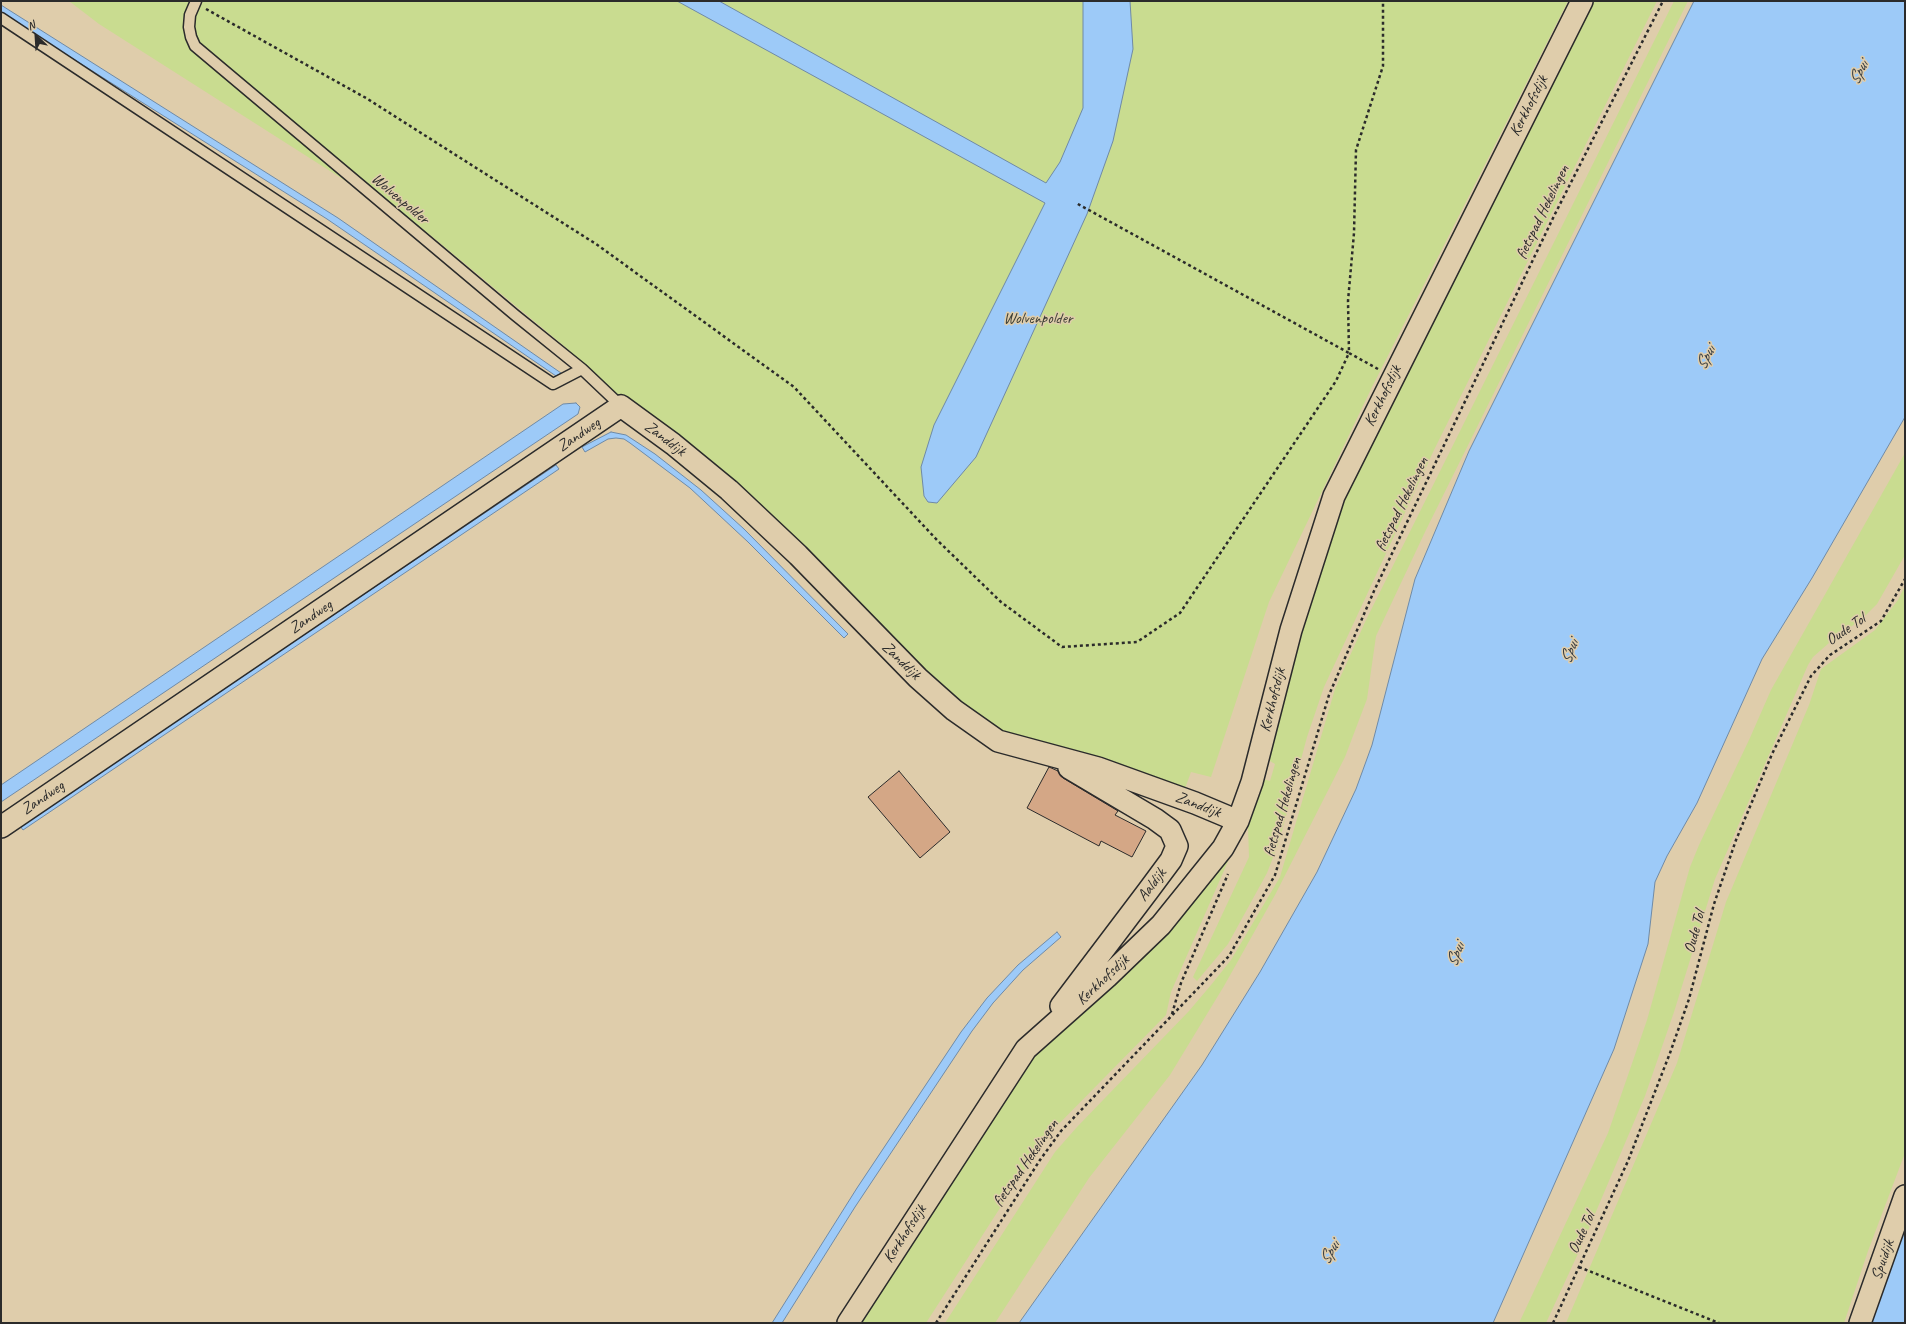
<!DOCTYPE html>
<html>
<head>
<meta charset="utf-8">
<style>
  body { margin:0 }
  #map { position:relative; width:1906px; height:1324px; overflow:hidden; background:#dfcdab; font-family:Caveat,sans-serif }
  canvas { display:block }
  .frame { position:absolute; inset:0; border:2px solid #2b2b2b; pointer-events:none }
  .north { position:absolute; left:16px; top:16px; width:40px; height:40px; -webkit-text-stroke:3px #dfcdab; paint-order:stroke; rotate:335deg; font-size:11px; font-weight:700; line-height:16px; text-align:center; color:#2b2b2b }
  .north::after { content:''; display:block; margin:auto; width:14px; height:18px; background:#2b2b2b; clip-path:polygon(50% 0,100% 100%,50% 72%,0 100%) }
</style>
</head>
<body>
<div id="map">
<canvas width="1906" height="1324"></canvas>
<div class="frame"></div>
<div class="north">N</div>
</div>
<script>
const context = document.querySelector('canvas').getContext('2d');
context.lineJoin = 'round';
function paint(path, color) { context.fillStyle = color; context.fill(path, 'evenodd'); }
const toPath = rows => new Path2D(rows.map(r => 'M' + r).join(''));
function stroke(path, color, width, dash) { context.strokeStyle = color; context.lineWidth = width; context.lineCap = dash ? 'butt' : 'round'; context.setLineDash(dash || []); context.stroke(path); }
function label(font, color, halo, rows, align = 'center') {
  context.font = font + ' Caveat,sans-serif'; context.lineWidth = 3; context.setLineDash([]); context.textBaseline = 'middle'; context.strokeStyle = halo; context.fillStyle = color; for (const [text, x, y, turn = 0] of rows) {
    context.save(); context.translate(x, y); context.rotate((+turn || 0) * Math.PI / 180); context.textAlign = isNaN(turn) ? turn : align; if (halo) context.strokeText(text, 0, 0); context.fillText(text, 0, 0); context.restore();
  }
}
paint(toPath([
  [69,1,1568,1,1372,387,1269,602,1211,777,1191,772,1183,794,1006,737,942,692,564,346,429,234,99,24],
  [1587,1,1657,1,1434,450,1324,687,1307,737,1279,842,1267,873,1228,944,1197,981,1193,977,1249,857,1248,826,1259,778,1270,781,1275,764,1265,758,1333,523,1389,399],
  [1674,1,1688,1,1425,532,1376,636,1367,699,1345,757,1275,895,1224,986,1170,1075,1089,1178,995,1323,945,1323,1055,1152,1077,1127,1189,1011,1211,985,1231,960,1280,877,1335,689,1366,620],
  [1905,453,1905,555,1877,604,1861,620,1837,636,1813,657,1808,665,1715,879,1674,1012,1645,1096,1581,1247,1546,1323,1519,1323,1608,1133,1647,1020,1690,867,1699,845,1749,740,1771,690],
  [1905,586,1905,1153,1868,1251,1844,1323,1566,1323,1677,1063,1726,902,1809,705,1821,669,1875,630,1898,600],
  [1236,843,1171,992,1166,1015,1045,1138,926,1323,855,1323,1022,1064]
]), '#c9dc90');
const water = toPath([
  [677,1,719,1,1046,183,1060,162,1083,108,1083,1,1130,1,1133,49,1113,141,1087,214,976,457,937,503,928,502,924,496,921,467,934,425,1045,203,677,1],
  [1694,1,1905,1,1905,417,1812,578,1762,659,1697,803,1667,856,1655,882,1648,944,1614,1049,1493,1323,1019,1323,1202,1065,1260,972,1317,872,1356,789,1372,745,1415,579,1469,451,1694,1],
  [1,5,338,218,561,373,556,376,327,219,10,19,1,12,1,5],
  [576,403,580,407,578,414,1,802,1,785,563,404,576,403],
  [611,432,626,435,655,454,701,490,744,529,848,634,844,638,748,542,690,488,630,443,624,439,616,438,608,439,585,452,582,447,611,432],
  [556,465,559,469,23,830,20,826,556,465],
  [1057,932,1061,937,1023,970,993,1003,972,1031,855,1207,782,1323,772,1323,857,1188,961,1032,987,998,1018,965,1057,932],
  [1905,1226,1905,1323,1871,1323,1905,1226]
]);
paint(water, '#9dcaf8');
stroke(water, '#6f8aa6', 1);
const building = toPath([
  [1049,767,1058,771,1063,778,1118,811,1115,815,1146,831,1132,857,1101,841,1099,846,1027,808,1049,767],
  [899,771,950,832,920,858,868,797,899,771]
]);
paint(building, '#d4a786');
stroke(building, '#2b2b2b', 1);
const service = toPath([
  [196,1,190,15,189,27,191,37,195,46,515,315,582,369,621,406],
  [1,18,553,384,582,369]
]);
const minor = toPath([
  [1,827,621,406,673,444,729,490,798,555,918,678,954,710,998,741,1098,768,1195,803,1238,821],
  [1061,1006,1148,891,1171,860,1177,846,1170,830,1155,819,1069,768],
  [848,1323,1026,1049,1107,977,1161,925,1223,848,1238,821,1252,782,1291,630,1334,496,1582,1],
  [1860,1323,1905,1196]
]);
stroke(service, '#2b2b2b', 13);
stroke(minor, '#2b2b2b', 24);
stroke(toPath([
  [206,9,366,98,596,244,794,387,936,539,1001,602,1062,647,1137,642,1180,613,1336,381,1349,353,1076,203],
  [1378,369,1349,353,1348,301,1354,233,1356,150,1383,66,1383,1],
  [1172,1014,1181,983,1228,874],
  [1579,1267,1719,1323],
  [936,1323,1040,1160,1061,1131,1229,956,1275,875,1329,695,1374,591,1554,216,1663,1],
  [1553,1323,1628,1161,1670,1053,1689,999,1714,904,1736,840,1772,754,1811,676,1830,655,1881,621,1905,579]
]), '#2b2b2b', 2.5, [3, 3]);
stroke(service, '#dfcdab', 10);
stroke(minor, '#dfcdab', 21);
label('16px', '#2b2b2b', '#dfcdab', [
  ["Kerkhofsdijk",1529,106,-63],
  ["Wolvenpolder",400,199,40],
  ["fietspad Hekelingen",1543,212,-64],
  ["Kerkhofsdijk",1383,396,-64],
  ["Zandweg",579,435,-34],
  ["Zanddijk",665,439,37],
  ["fietspad Hekelingen",1402,504,-64],
  ["Zandweg",311,617,-34],
  ["Oude Tol",1846,630,-34],
  ["Zanddijk",901,661,44],
  ["Kerkhofsdijk",1273,700,-76],
  ["Zandweg",43,798,-34],
  ["Zanddijk",1198,805,21],
  ["fietspad Hekelingen",1283,807,-74],
  ["Aaldijk",1152,885,-53],
  ["Oude Tol",1695,932,-75],
  ["Kerkhofsdijk",1103,980,-43],
  ["fietspad Hekelingen",1026,1163,-55],
  ["Oude Tol",1582,1233,-65],
  ["Kerkhofsdijk",905,1234,-57],
  ["Spuidijk",1883,1260,-71]
]);
label('16px', '#3b3d35', '#dfcdab', [
  ["Wolvenpolder",1038,319]
]);
label('italic 17px', '#363b40', '#dfcdab', [
  ["Spui",1859,73,-62],
  ["Spui",1706,358,-62],
  ["Spui",1570,652,-69],
  ["Spui",1456,955,-69],
  ["Spui",1330,1253,-60]
]);
</script>
</body>
</html>
